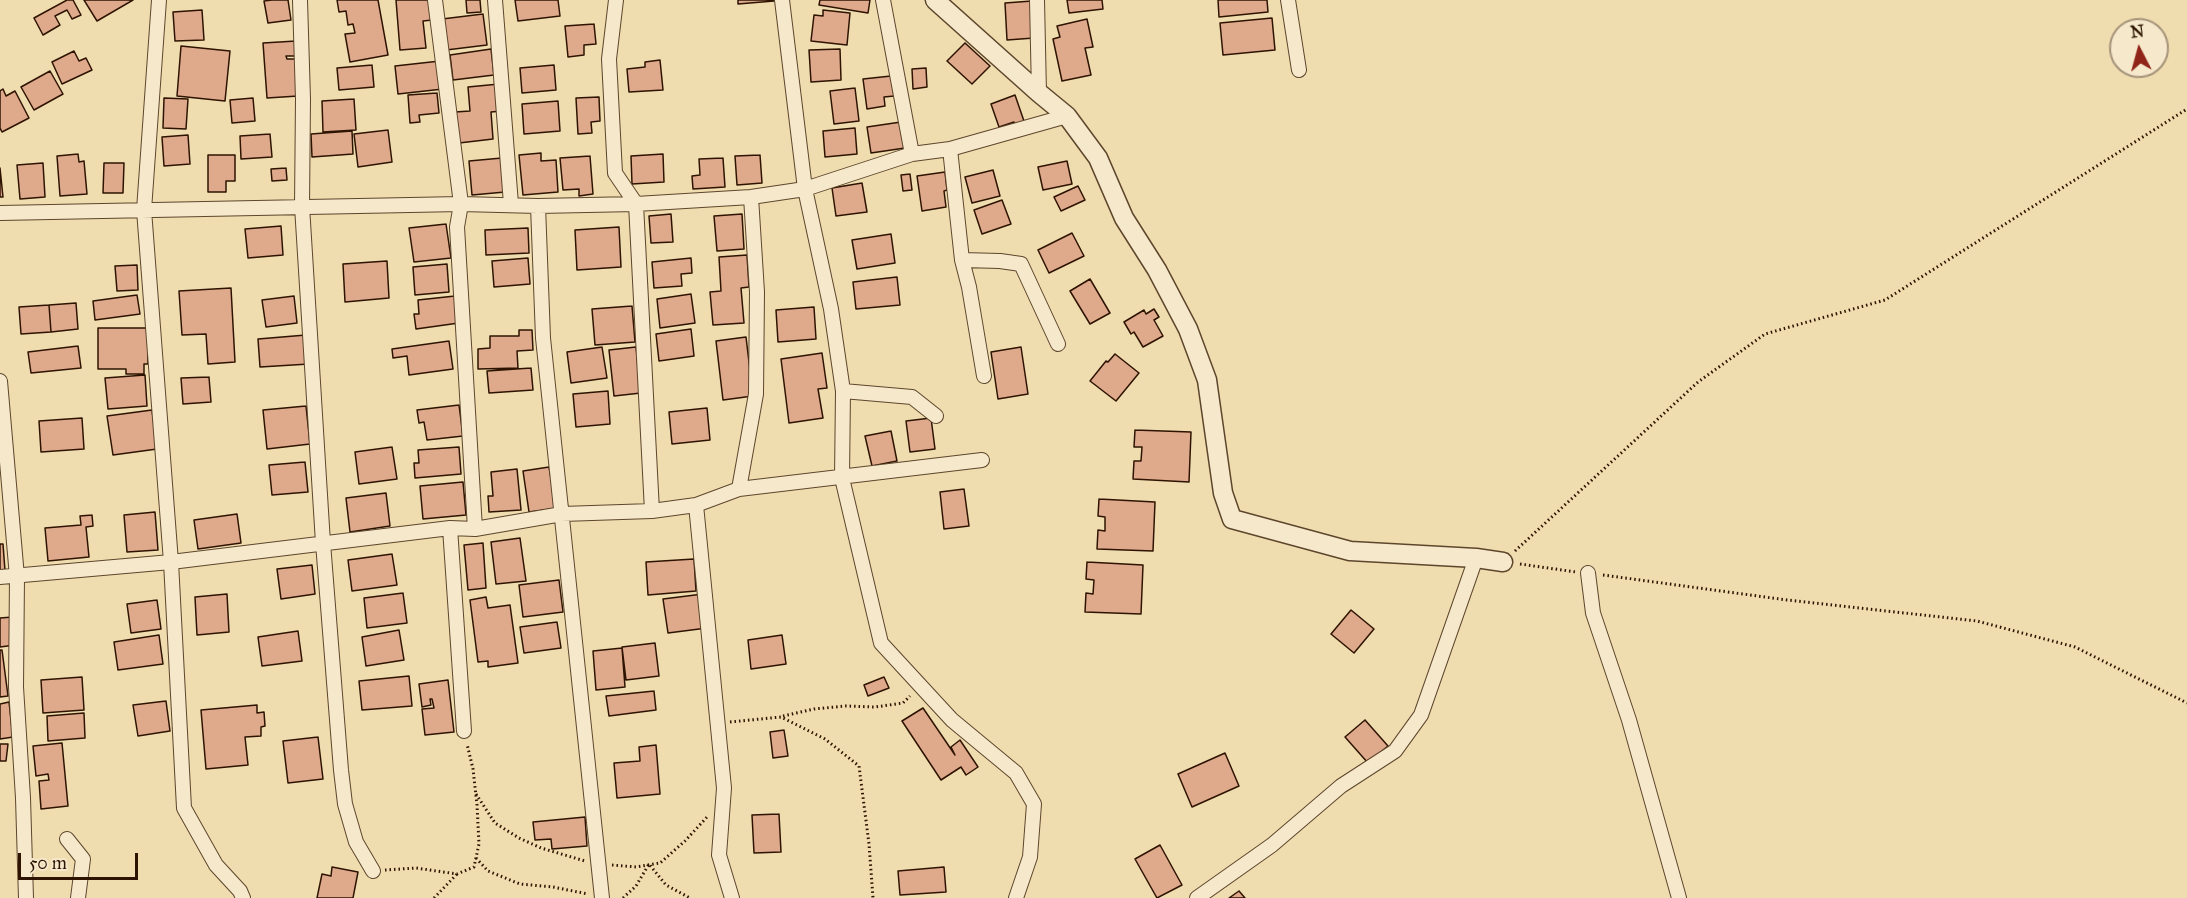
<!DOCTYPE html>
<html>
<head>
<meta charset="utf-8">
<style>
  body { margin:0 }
  #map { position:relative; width:2187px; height:898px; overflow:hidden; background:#efdcaf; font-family:"IM FELL Great Primer",serif }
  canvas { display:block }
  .north { position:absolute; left:2109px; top:18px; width:60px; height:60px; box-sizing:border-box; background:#f5e8cb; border:2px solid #a5937a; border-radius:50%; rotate:354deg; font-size:16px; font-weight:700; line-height:24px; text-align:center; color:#2e1400 }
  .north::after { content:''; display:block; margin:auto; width:21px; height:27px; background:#8f2418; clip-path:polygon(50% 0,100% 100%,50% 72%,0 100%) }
  .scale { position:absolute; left:18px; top:853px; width:120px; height:27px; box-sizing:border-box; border:3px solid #2e1400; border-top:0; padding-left:8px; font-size:18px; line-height:21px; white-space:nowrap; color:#2e1400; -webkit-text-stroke:4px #f5e8cb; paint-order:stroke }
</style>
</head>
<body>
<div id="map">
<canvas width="2187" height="898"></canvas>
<div class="north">N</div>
<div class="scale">50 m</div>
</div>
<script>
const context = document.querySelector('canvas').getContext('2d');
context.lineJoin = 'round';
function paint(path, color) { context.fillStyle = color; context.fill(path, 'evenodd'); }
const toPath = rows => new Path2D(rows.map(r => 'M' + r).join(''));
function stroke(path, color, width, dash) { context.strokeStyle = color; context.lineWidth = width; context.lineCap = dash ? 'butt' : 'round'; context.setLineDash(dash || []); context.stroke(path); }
const building = toPath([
  [67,0,73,0,81,15,72,19,67,10,55,16,60,25,43,35,34,18,67,0],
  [84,0,133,0,97,21,84,0],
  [272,0,288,0,291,20,268,23,264,1,272,0],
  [337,0,378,0,388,55,350,62,345,34,355,33,353,24,348,25,346,11,339,12,337,0],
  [396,0,431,0,432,20,423,21,426,48,400,50,396,0],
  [466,0,480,0,481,12,467,13,466,0],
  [515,0,558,0,560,16,518,21,515,0],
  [738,0,774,0,774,1,738,4,738,0],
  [820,0,870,0,868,13,819,5,820,0],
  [1067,0,1102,0,1103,9,1069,13,1067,0],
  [1218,0,1267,0,1268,12,1219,17,1218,0],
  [1032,1,1034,38,1007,40,1005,3,1032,1],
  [202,10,204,40,175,41,173,12,202,10],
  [823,10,850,13,847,45,811,41,814,15,823,16,823,10],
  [483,14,487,45,446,50,442,19,483,14],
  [1272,18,1275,50,1223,55,1220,23,1272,18],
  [1087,19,1093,47,1085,48,1091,75,1062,81,1053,39,1060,37,1057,26,1087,19],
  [594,24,596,44,584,45,584,55,568,57,565,26,594,24],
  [296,41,297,56,286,56,287,59,299,59,298,96,267,98,263,43,296,41],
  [965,43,990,66,972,84,947,61,965,43],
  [181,46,230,51,225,101,177,96,181,46],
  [491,49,494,75,453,80,450,55,491,49],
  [840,49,841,80,811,82,809,50,840,49],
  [74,51,79,61,86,58,92,70,62,84,52,62,74,51],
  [660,60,663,90,629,92,627,69,645,67,645,62,660,60],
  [440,61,443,89,398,94,395,66,440,61],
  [372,65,374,87,339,90,337,68,372,65],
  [554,65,556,90,522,93,520,68,554,65],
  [926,68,927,87,913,89,912,69,926,68],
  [50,71,63,94,34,110,21,87,50,71],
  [891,76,894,96,884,97,885,106,867,109,863,79,891,76],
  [499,84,502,111,491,112,493,139,459,143,455,112,470,111,468,87,499,84],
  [855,88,859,121,834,124,830,91,855,88],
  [3,89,6,96,15,91,29,118,2,132,0,128,0,91,3,89],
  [437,93,439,113,419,115,420,122,410,123,408,95,437,93],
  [1015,95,1025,124,1016,127,1014,122,999,127,991,104,1015,95],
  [599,97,600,121,591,122,592,133,578,134,576,98,599,97],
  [164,98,188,99,186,129,163,128,164,98],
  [253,98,255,121,232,123,230,100,253,98],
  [354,99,356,130,323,132,322,101,354,99],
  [558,101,560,131,524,134,522,104,558,101],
  [901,122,905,148,871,153,867,127,901,122],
  [855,128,857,154,825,157,823,131,855,128],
  [388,130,392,162,358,167,354,134,388,130],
  [352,131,353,154,312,157,311,134,352,131],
  [270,134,272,157,241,159,240,136,270,134],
  [188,135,190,164,164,166,162,137,188,135],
  [541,153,541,161,556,160,558,192,523,195,519,155,541,153],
  [78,154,79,162,84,161,87,194,60,196,57,156,78,154],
  [663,154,664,182,632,184,631,156,663,154],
  [208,155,235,155,235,181,226,181,226,192,208,192,208,155],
  [760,155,762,183,737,185,735,156,760,155],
  [590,156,593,194,579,196,579,189,563,190,560,158,590,156],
  [502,158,505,192,472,195,469,161,502,158],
  [723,158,725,187,693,189,692,176,700,175,699,159,723,158],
  [1067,161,1072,184,1043,190,1038,167,1067,161],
  [43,163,45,197,20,199,17,165,43,163],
  [104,163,124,163,123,193,103,193,104,163],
  [0,168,3,197,0,197,0,168],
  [286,168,287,180,272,181,271,169,286,168],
  [993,170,1000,196,972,203,965,177,993,170],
  [945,172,947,190,944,191,946,207,922,211,917,176,945,172],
  [910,174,912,190,903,191,901,175,910,174],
  [862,183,867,212,836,216,832,188,862,183],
  [1078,186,1085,200,1061,211,1054,197,1078,186],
  [1002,200,1011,224,982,234,974,210,1002,200],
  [671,214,673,242,651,243,649,216,671,214],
  [742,214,744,249,717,251,714,216,742,214],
  [446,224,451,258,414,262,409,228,446,224],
  [281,226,283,255,248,258,245,229,281,226],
  [619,227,621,267,577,270,575,230,619,227],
  [528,228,529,253,486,255,485,230,528,228],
  [1072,233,1084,256,1049,273,1038,250,1072,233],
  [891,234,895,263,857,269,852,240,891,234],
  [747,255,749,287,741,288,744,323,713,325,710,292,721,291,719,257,747,255],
  [528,258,530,284,494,287,492,261,528,258],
  [691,258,692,273,681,274,682,286,654,288,652,262,691,258],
  [387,261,389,298,345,302,343,264,387,261],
  [447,264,449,292,415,295,413,267,447,264],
  [137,265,138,290,117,291,115,266,137,265],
  [897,277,900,305,856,309,853,282,897,277],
  [1090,279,1110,313,1090,324,1070,291,1090,279],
  [231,288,235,362,208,364,206,334,182,335,179,291,231,288],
  [691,294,695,323,660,328,657,299,691,294],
  [137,295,140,314,95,320,93,301,137,295],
  [294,296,297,323,266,327,262,300,294,296],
  [455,296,459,323,416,329,414,314,419,314,418,300,455,296],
  [76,303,78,329,51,332,49,305,76,303],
  [49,305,51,332,21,334,19,307,49,305],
  [632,306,635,342,595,345,592,309,632,306],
  [814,307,816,339,778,342,776,310,814,307],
  [1154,309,1159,317,1154,320,1163,336,1143,347,1134,332,1131,334,1124,322,1144,310,1146,314,1154,309],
  [98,328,148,328,148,364,144,364,144,374,126,374,126,369,98,369,98,328],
  [691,329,694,356,659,361,656,334,691,329],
  [519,330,532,330,533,350,517,351,518,368,478,369,478,349,490,348,490,336,519,336,519,330],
  [306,335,309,364,260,367,258,339,306,335],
  [746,337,753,396,723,400,716,341,746,337],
  [449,341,453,369,409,375,407,356,393,358,392,349,449,341],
  [78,346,81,368,31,373,28,352,78,346],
  [602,347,607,378,571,383,567,352,602,347],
  [636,347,641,393,614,396,609,350,636,347],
  [1021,347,1028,394,998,399,991,352,1021,347],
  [822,353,827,388,818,389,823,418,789,423,781,359,822,353],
  [1115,354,1139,373,1116,401,1090,381,1106,361,1108,362,1115,354],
  [531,368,533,390,489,393,487,371,531,368],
  [145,375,147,406,108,409,105,378,145,375],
  [209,377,211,402,183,404,181,378,209,377],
  [608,391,610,424,576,427,573,394,608,391],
  [459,405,463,436,427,440,424,422,419,423,417,410,459,405],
  [306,406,310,444,267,449,263,410,306,406],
  [707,408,710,440,672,444,669,412,707,408],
  [152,410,157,449,113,455,107,416,152,410],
  [82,418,84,449,41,452,39,421,82,418],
  [931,418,935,449,910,452,906,421,931,418],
  [1135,430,1191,432,1189,482,1133,479,1134,461,1141,461,1142,447,1134,447,1135,430],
  [891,431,897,461,872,466,865,436,891,431],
  [392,447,397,479,359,484,355,452,392,447],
  [459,447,461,474,415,478,414,463,419,463,418,450,459,447],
  [305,462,308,492,272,495,269,465,305,462],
  [549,467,552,484,556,483,559,508,529,512,523,471,549,467],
  [517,469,521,510,489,512,488,496,493,496,491,472,517,469],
  [463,482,466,515,423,519,420,486,463,482],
  [964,489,969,526,944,529,940,492,964,489],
  [386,493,390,526,350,532,346,498,386,493],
  [1099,499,1155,502,1153,551,1097,549,1098,530,1105,531,1105,517,1098,516,1099,499],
  [155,512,158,550,127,552,124,515,155,512],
  [237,514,241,543,198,549,194,520,237,514],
  [92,515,93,526,86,527,89,557,48,561,45,528,81,525,80,516,92,515],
  [520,538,526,581,496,584,491,542,520,538],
  [483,543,486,588,468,590,464,545,483,543],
  [0,544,3,544,5,571,0,572,0,544],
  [392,554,397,585,352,591,348,560,392,554],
  [694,559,696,591,648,595,646,562,694,559],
  [1087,562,1143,565,1141,614,1085,612,1086,593,1093,594,1094,580,1086,579,1087,562],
  [312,565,315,594,281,599,277,569,312,565],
  [559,580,563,612,523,617,519,585,559,580],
  [403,593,407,623,367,628,364,598,403,593],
  [227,594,229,632,197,635,195,597,227,594],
  [703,594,707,628,668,633,663,599,703,594],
  [486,597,488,608,510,605,518,663,488,667,488,661,478,662,470,600,486,597],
  [157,600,161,629,131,633,127,604,157,600],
  [1351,610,1374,629,1354,653,1331,634,1351,610],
  [13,617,15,645,0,647,0,618,13,617],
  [557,622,561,648,524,653,520,627,557,622],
  [399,630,404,660,366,666,362,637,399,630],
  [298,631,302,661,262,666,258,637,298,631],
  [159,635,163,664,118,670,114,642,159,635],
  [782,635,786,664,751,669,748,640,782,635],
  [655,643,659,676,626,680,622,647,655,643],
  [622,648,625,687,596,690,593,651,622,648],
  [0,650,2,650,8,696,0,697,0,650],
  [409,676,412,706,362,710,359,681,409,676],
  [82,677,84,710,43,713,41,680,82,677],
  [884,677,889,688,868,696,864,685,884,677],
  [448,680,454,732,425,735,422,709,434,708,432,699,430,699,431,705,422,707,419,684,448,680],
  [654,691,656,710,609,716,606,696,654,691],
  [166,701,170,731,138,736,133,705,166,701],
  [9,702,13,737,0,739,0,704,9,702],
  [257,705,257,713,264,712,265,726,261,727,261,736,245,737,248,765,206,769,201,710,257,705],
  [923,708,955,755,951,747,960,740,978,767,966,775,961,767,941,780,902,721,923,708],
  [84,713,85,738,48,741,47,716,84,713],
  [1365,720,1388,746,1368,763,1345,737,1365,720],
  [784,730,788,756,773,758,770,732,784,730],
  [318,737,323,779,288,783,283,741,318,737],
  [62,743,68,806,41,809,39,781,49,780,48,774,36,776,33,746,62,743],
  [0,744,8,744,6,761,0,761,0,744],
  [656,745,660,794,617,798,614,763,640,761,639,747,656,745],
  [1225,753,1239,786,1192,807,1178,774,1225,753],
  [779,814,781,852,754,853,752,815,779,814],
  [585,817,587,846,552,849,551,839,535,840,533,822,585,817],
  [1160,845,1182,885,1157,898,1135,859,1160,845],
  [332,867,358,872,353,898,317,898,322,874,331,876,332,867],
  [944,867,946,892,900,895,898,871,944,867],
  [1239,891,1245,898,1229,898,1239,891]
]);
paint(building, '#dfa98c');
stroke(building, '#2e1400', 1.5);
const minor = toPath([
  [159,0,144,210,171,562,184,808,216,865,240,891,243,898],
  [300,0,303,99,302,206,323,543,341,770,345,804,356,842,373,871],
  [435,0,461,204,457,227,475,529],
  [495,0,511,204],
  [616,0,609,59,615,173,636,204,652,511],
  [782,0,805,189,831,309,843,391,842,478,881,643,952,720,1016,773,1034,804,1030,857,1016,898],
  [883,0,912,154],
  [1037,0,1039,93],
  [1288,0,1299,70],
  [950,149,962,260,1000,261,1021,264,1058,344],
  [538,206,543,338,602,898],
  [0,213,461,204,538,206,636,204,751,197,805,189,912,154,950,149,1067,116],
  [962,260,969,287,984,376],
  [0,381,17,577,16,687,23,798,26,898],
  [843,391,912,397,936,416],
  [739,489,756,394,757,292,751,197],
  [696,505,724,788,719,855,732,898],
  [450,528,464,731],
  [1588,573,1593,613,1629,720,1679,898],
  [0,577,171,562,450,528,475,529,562,514,652,511,696,505,739,489,982,460],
  [67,839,83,859,78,898],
  [1197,898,1272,845,1341,786,1395,751,1421,715,1476,558]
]);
const tertiary = toPath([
  [935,0,1039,93,1067,116,1098,158,1124,218,1157,270,1188,329,1207,380,1223,493,1232,519,1350,551,1476,558,1503,562]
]);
stroke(minor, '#5e462c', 16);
stroke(tertiary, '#5e462c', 21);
stroke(toPath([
  [1515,551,1698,382,1765,334,1885,300,2187,109],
  [1520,564,1576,572],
  [1603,575,1787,600,1977,621,2075,647,2187,703],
  [783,716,814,709,846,706,875,707,903,703,910,696],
  [730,722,781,717,825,739,859,766,869,844,873,898],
  [476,794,495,823,519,838,541,848,585,861],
  [476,858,488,871,520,884,553,887,588,894],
  [612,865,636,867,660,863,685,841,707,817],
  [385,870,416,868,457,874,474,867,479,844,477,805,473,769,467,744],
  [434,898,457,874],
  [623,898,636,886,649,864,666,885,690,898]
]), '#2e1400', 3, [1.5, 3]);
stroke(minor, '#f5e8cb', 14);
stroke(tertiary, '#f5e8cb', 18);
</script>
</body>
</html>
